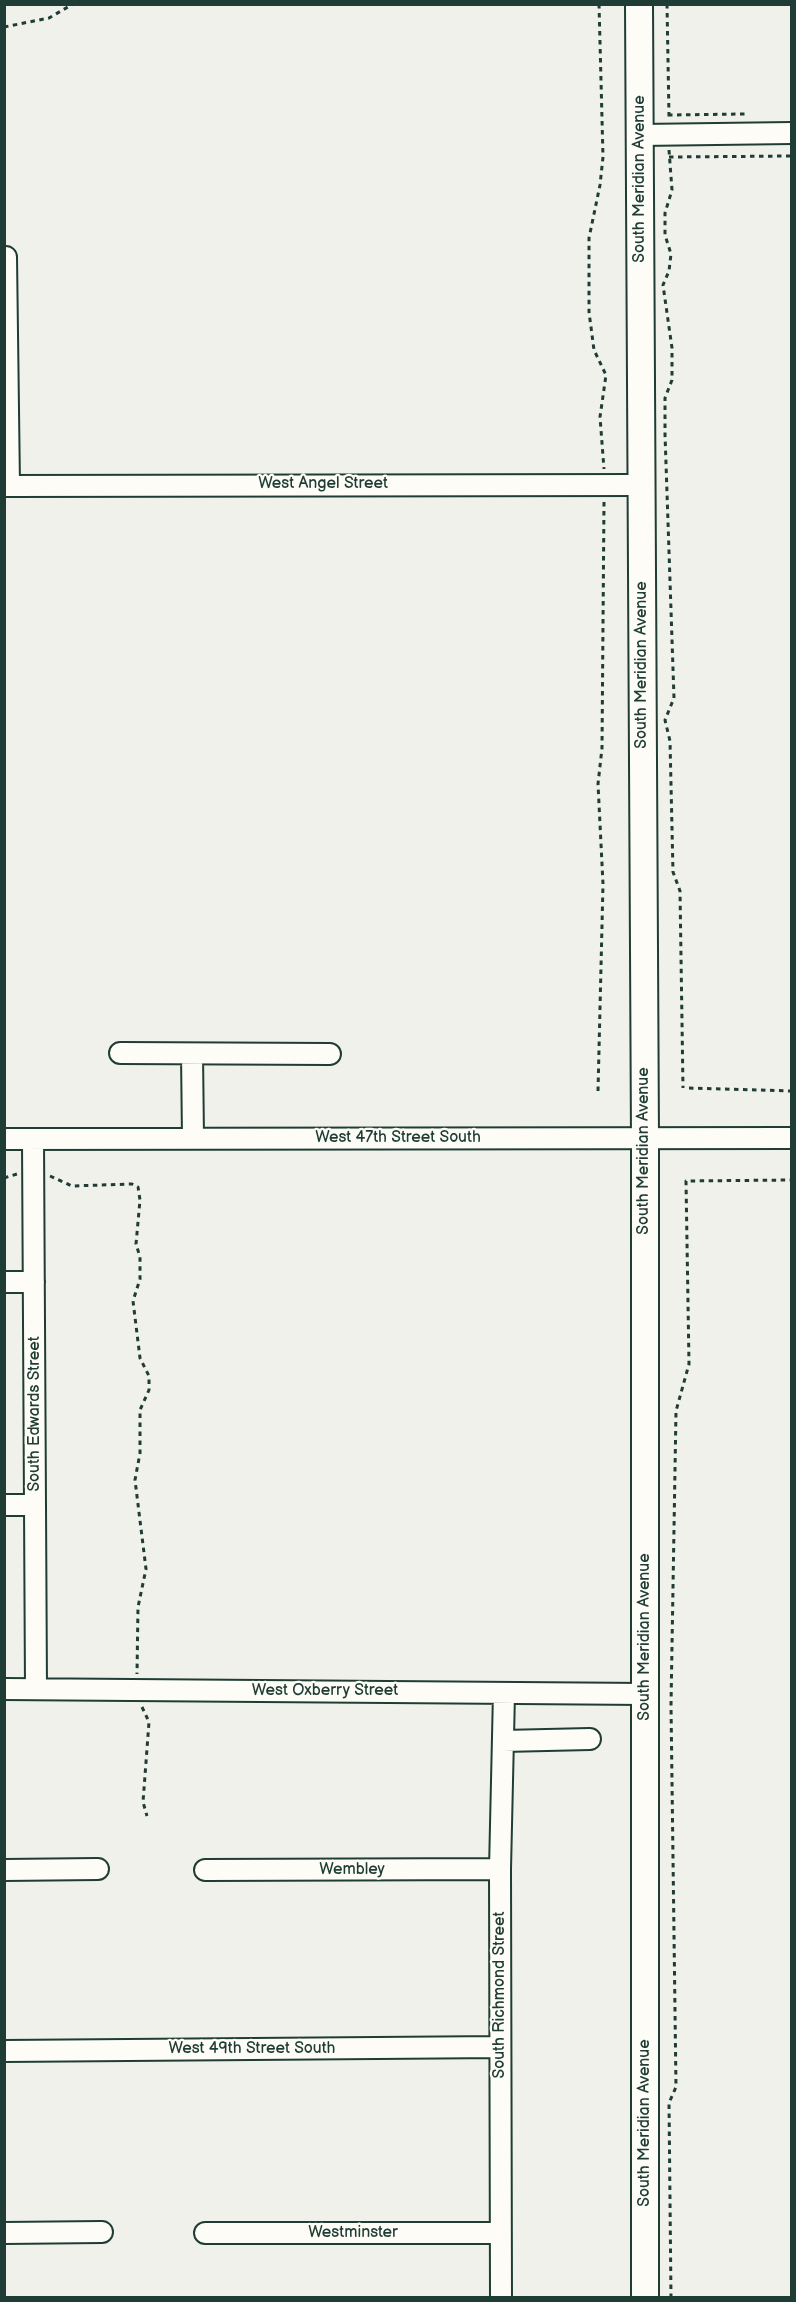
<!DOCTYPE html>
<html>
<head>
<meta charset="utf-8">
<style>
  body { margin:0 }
  #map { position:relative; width:796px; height:2302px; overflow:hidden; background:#f0f1eb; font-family:"Balsamiq Sans",sans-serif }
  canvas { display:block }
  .frame { position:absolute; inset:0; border:6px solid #1f3d34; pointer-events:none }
</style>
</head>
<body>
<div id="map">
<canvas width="796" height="2302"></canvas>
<div class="frame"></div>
</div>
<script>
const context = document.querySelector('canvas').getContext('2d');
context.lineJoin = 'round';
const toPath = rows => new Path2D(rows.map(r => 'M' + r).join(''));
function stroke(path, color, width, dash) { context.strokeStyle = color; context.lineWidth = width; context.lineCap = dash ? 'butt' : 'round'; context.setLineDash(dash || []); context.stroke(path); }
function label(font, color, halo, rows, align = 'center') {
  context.font = font + ' "Balsamiq Sans",sans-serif'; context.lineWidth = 4.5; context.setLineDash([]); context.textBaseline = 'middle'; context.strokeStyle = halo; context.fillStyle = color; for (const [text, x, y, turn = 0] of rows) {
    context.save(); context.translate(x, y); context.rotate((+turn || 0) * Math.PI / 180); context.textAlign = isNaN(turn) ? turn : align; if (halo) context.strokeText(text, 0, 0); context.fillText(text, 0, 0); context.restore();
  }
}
const minor = toPath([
  [640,135,792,133],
  [6,257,9,486],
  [4,486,642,485],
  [120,1053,330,1054],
  [192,1054,193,1138],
  [4,1139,792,1138],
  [33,1140,36,1689],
  [4,1282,34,1282],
  [4,1505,35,1505],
  [4,1689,645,1694],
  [503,1741,590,1739],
  [4,1870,98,1869],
  [205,1870,500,1869],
  [4,2051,500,2047],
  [4,2233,102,2232],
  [205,2233,500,2233],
  [501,2298,500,1869,504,1693]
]);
const major = toPath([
  [639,4,645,1139,645,2298]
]);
stroke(minor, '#1f3d34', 24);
stroke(major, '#1f3d34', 30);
stroke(toPath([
  [599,4,603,157,600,185,589,238,589,312,594,350,606,375,600,417,604,469],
  [667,4,669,117],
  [4,27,49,18,73,4],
  [668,115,745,114],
  [669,150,672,190,665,213,665,235,671,254,669,271,663,285,672,348,672,380,665,398,665,434,674,698,665,720,670,741,673,872,680,891,683,1088],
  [669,157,792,156],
  [689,1088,792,1091],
  [598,1091,603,884,598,784,602,748,604,502],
  [50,1176,72,1186,132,1184,138,1187,140,1200,136,1244,140,1257,140,1279,133,1301,140,1358,149,1376,149,1390,140,1410,140,1453,135,1480,146,1569,138,1607,137,1674],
  [4,1178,17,1174],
  [142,1707,149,1722,143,1802,147,1816],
  [671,2298,669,2103,676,2087,671,1705,676,1411,689,1364,686,1181,792,1180]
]), '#1f3d34', 3, [4.5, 4.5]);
stroke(minor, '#fdfcf7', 20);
stroke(major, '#fdfcf7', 26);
label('16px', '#1f3d34', '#fdfcf7', [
  ["South Meridian Avenue",640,179,-90],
  ["West Angel Street",323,484],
  ["South Meridian Avenue",642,665,-90],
  ["West 47th Street South",398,1138],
  ["South Meridian Avenue",644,1151,-90],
  ["South Edwards Street",35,1414,-90],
  ["South Meridian Avenue",645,1637,-90],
  ["West Oxberry Street",325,1691],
  ["Wembley",352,1870],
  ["South Richmond Street",500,1995,-90],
  ["West 49th Street South",252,2049],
  ["South Meridian Avenue",645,2123,-90],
  ["Westminster",353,2233]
]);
</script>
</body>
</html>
